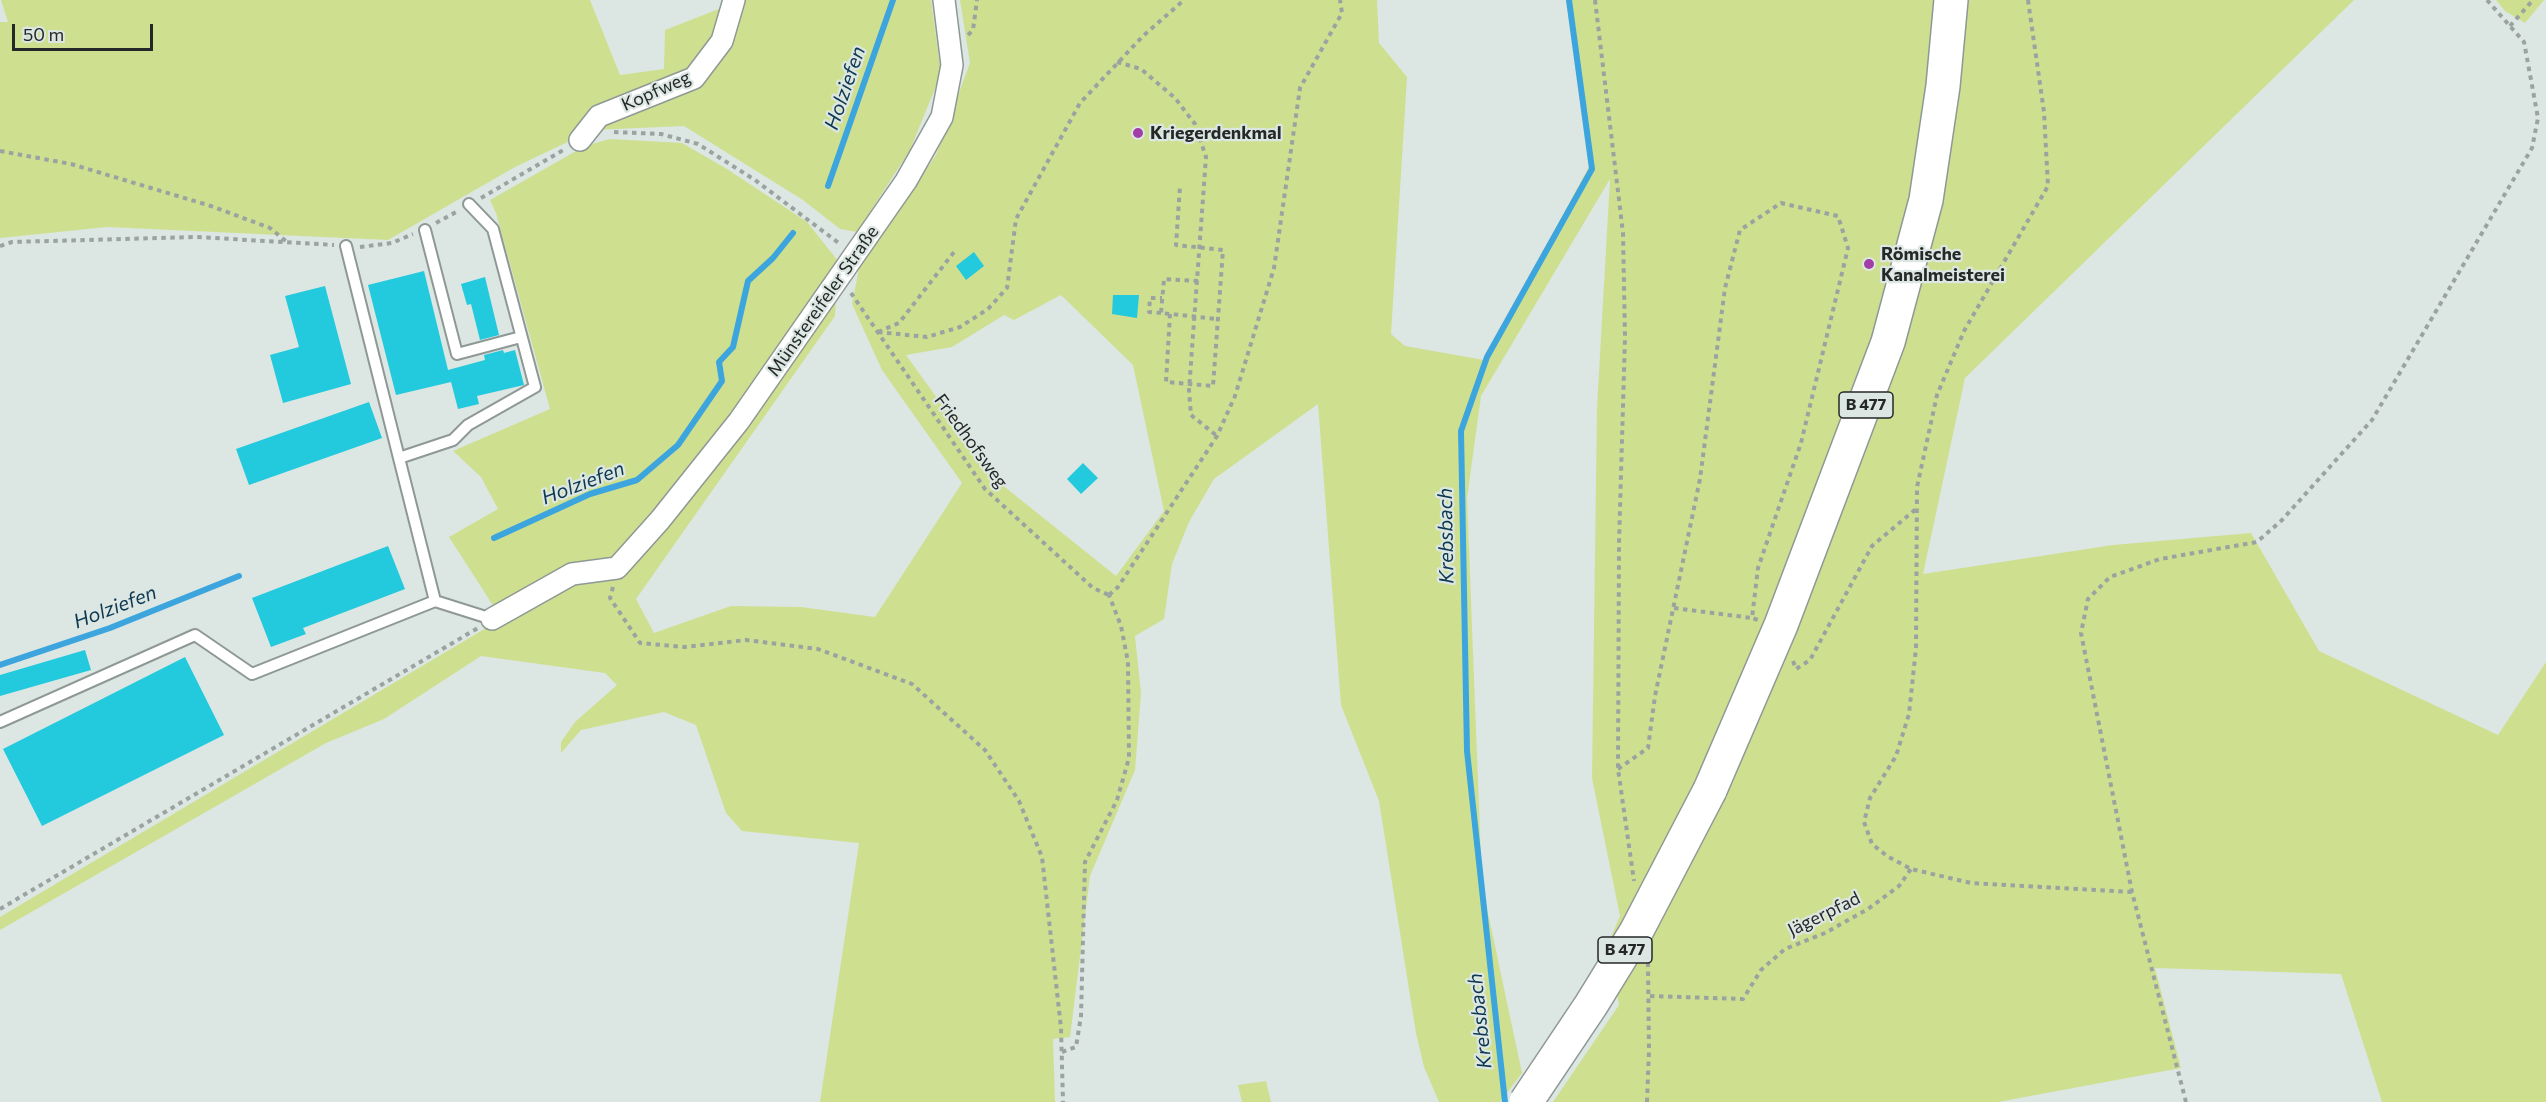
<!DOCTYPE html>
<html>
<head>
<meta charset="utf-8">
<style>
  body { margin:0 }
  #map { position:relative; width:2546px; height:1102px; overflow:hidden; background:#dce6e3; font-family:Commissioner,sans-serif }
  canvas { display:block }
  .scale { position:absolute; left:12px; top:24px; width:141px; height:27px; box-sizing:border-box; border:3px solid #242827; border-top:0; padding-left:8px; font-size:18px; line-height:21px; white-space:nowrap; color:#242827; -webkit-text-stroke:4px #dce6e3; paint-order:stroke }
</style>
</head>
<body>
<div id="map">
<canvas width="2546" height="1102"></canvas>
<div class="scale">50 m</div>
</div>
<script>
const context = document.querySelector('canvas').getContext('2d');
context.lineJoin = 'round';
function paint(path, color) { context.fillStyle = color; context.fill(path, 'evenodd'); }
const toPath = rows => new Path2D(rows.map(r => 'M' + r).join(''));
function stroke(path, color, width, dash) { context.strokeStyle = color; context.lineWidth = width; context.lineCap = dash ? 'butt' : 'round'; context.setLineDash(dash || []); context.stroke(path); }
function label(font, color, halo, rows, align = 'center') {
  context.font = font + ' Commissioner,sans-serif'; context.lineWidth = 4.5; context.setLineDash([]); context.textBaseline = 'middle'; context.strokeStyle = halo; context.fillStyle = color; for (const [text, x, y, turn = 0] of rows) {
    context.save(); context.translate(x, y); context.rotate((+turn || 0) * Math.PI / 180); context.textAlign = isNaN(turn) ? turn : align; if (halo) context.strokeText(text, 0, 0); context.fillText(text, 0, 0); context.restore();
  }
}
paint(toPath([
  [1,0,590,0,620,75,664,69,665,30,742,0,931,0,941,74,910,150,857,232,840,229,803,200,684,126,593,130,515,167,388,240,107,227,0,238,0,22,8,22],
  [960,0,1377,0,1379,43,1407,77,1391,334,1405,346,1484,360,1591,163,1566,0,2354,0,1965,378,1923,574,2113,545,2251,533,2319,651,2498,735,2546,662,2546,1102,2382,1102,2341,974,2155,968,2181,1068,1998,1102,1553,1102,1619,1005,1608,944,1620,916,1592,778,1597,408,1610,179,1481,396,1467,498,1482,885,1522,1073,1500,1102,1439,1102,1424,1067,1416,1033,1379,801,1341,705,1318,404,1214,479,1189,522,1172,564,1164,619,1135,636,1141,693,1135,770,1090,876,1070,1037,1053,1039,1055,1102,820,1102,859,843,742,831,726,813,696,725,664,712,581,730,561,753,561,742,575,722,617,685,605,673,481,656,384,719,326,743,0,930,0,917,508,615,494,607,449,537,498,509,481,477,453,451,550,409,496,213,490,200,585,146,610,139,682,143,727,169,807,222,838,261,835,316,636,599,654,633,731,606,801,607,875,617,962,483,882,370,852,304,860,264,936,155,970,63],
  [1061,295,1133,365,1164,511,1116,576,996,480,906,355,952,347,1004,315,1014,320],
  [2496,0,2544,0,2525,23,2505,11],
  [1266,1081,1271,1102,1242,1102,1238,1085]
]), '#cee08f');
stroke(toPath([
  [828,186,893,0],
  [494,538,590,494,637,480,678,445,722,381,719,362,733,347,748,281,773,258,793,233],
  [0,665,110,628,239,576],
  [1505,1102,1467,751,1461,431,1487,357,1592,169,1569,0]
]), '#3ca5de', 6);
paint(toPath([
  [974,252,984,266,966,280,956,266],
  [424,271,448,370,485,360,484,355,503,350,504,353,515,350,524,385,477,396,479,404,458,409,450,378,451,382,396,395,368,285],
  [485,277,499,335,480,340,471,304,467,305,461,284],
  [325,286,351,384,283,403,270,355,299,347,285,296],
  [1113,295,1139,295,1137,318,1112,314],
  [369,402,382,438,249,485,236,449],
  [1083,463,1098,478,1081,494,1067,479],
  [388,546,405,589,303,628,306,634,271,647,252,598],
  [85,650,91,670,0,696,0,675],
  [185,657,224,735,42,826,3,749]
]), '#23c9dc');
const lane = toPath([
  [425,230,457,354,521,337],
  [346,246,399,458,453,440,468,425,535,387,493,229,469,204],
  [435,601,492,619],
  [0,722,195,635,252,674,435,601,399,458]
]);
const street = toPath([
  [580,140,599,116,694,78,722,41,734,0],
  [492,619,572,574,617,568,660,520,739,421,906,181,942,117,952,65,944,0]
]);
const primary = toPath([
  [1710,790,1781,625,1888,342,1926,200,1943,86,1951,0]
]);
stroke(lane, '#8e9895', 14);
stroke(street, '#8e9895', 24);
stroke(primary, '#8e9895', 36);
stroke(toPath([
  [1595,0,1623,233,1625,337,1619,543,1618,769,1634,881],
  [2028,0,2044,112,2048,186,1964,331,1937,395,1917,487,1916,648,1909,714,1896,756,1870,798,1864,822,1872,844,1887,856,1911,869,1971,883,2132,892],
  [2510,26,2533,0],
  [968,35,973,30,977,0],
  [1117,62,1141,69,1175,98,1195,124,1206,157,1189,390,1191,415,1217,436],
  [614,132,661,134,698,144,755,180,840,244],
  [0,151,71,164,211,206,270,228,287,242],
  [481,198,565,149],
  [436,223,458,211],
  [0,246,12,242,197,237,334,245],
  [360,247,392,243,413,234],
  [1198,281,1164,279,1161,313,1217,319],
  [851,293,985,489,1093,588,1109,595],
  [1161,313,1149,312,1150,298,1162,298],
  [1170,314,1166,382,1213,386,1223,250,1176,245,1180,186],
  [878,332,927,337,960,327,988,309,1007,288,1016,219,1080,103,1143,36,1184,0],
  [878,332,899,323,954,252],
  [613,587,610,598,640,643,684,647,746,640,818,649,912,684,985,750,1019,801,1042,857,1061,1028,1063,1102],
  [1109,595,1118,587,1217,436,1235,396,1274,268,1300,88,1342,13,1340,0],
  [1674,608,1752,618],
  [1793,661,1796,669,1810,660,1872,546,1916,509],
  [1618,769,1648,748,1655,696,1700,479,1725,288,1740,230,1781,203,1838,216,1848,248,1801,443,1758,568,1752,618,1758,620],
  [0,909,478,628],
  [1650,996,1743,999,1761,970,1785,949,1825,933,1868,909,1899,886,1911,869],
  [1062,1052,1076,1047,1081,1016,1085,862,1117,800,1129,758,1128,662,1121,626,1109,595],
  [1647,1102,1649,1051,1648,963],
  [2186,1102,2132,892,2081,633,2088,599,2110,577,2160,559,2257,542,2282,520,2372,420,2532,148,2538,118,2524,42,2487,0]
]), '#9ba3a1', 4, [4.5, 4.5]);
stroke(lane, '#fff', 10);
stroke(street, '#fff', 21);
stroke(primary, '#fff', 33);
const primaryBridge = toPath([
  [1526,1102,1591,1005,1636,932,1710,790]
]);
stroke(primaryBridge, '#8e9895', 36, []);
stroke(primaryBridge, '#fff', 33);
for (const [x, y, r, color] of [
  [1138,133,6,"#a13fa7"],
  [1869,264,6,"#a13fa7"]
]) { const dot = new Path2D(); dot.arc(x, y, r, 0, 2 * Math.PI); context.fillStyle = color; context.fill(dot); stroke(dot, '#dce6e3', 2); }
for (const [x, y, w] of [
  [1866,405,54],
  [1625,950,54]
]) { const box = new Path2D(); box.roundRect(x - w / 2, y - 13, w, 26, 4.5); context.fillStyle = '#dce6e3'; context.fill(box); stroke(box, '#242827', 1.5); }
label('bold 16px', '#242827', null, [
  ["B 477",1866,405],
  ["B 477",1625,950]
]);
label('18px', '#242827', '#dce6e3', [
  ["Kopfweg",656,91,-24],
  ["Münstereifeler Straße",823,301,-55],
  ["Friedhofsweg",971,441,54],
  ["Jägerpfad",1824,914,-26]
]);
label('bold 18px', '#242827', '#dce6e3', [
  ["Kriegerdenkmal",1150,133],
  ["Römische",1881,254],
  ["Kanalmeisterei",1881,275]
], 'left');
label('italic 20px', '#0c3850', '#dce6e3', [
  ["Holziefen",845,88,-71],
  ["Holziefen",583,483,-21],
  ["Krebsbach",1446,536,-91],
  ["Holziefen",115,607,-21],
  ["Krebsbach",1480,1021,-96]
]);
</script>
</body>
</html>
